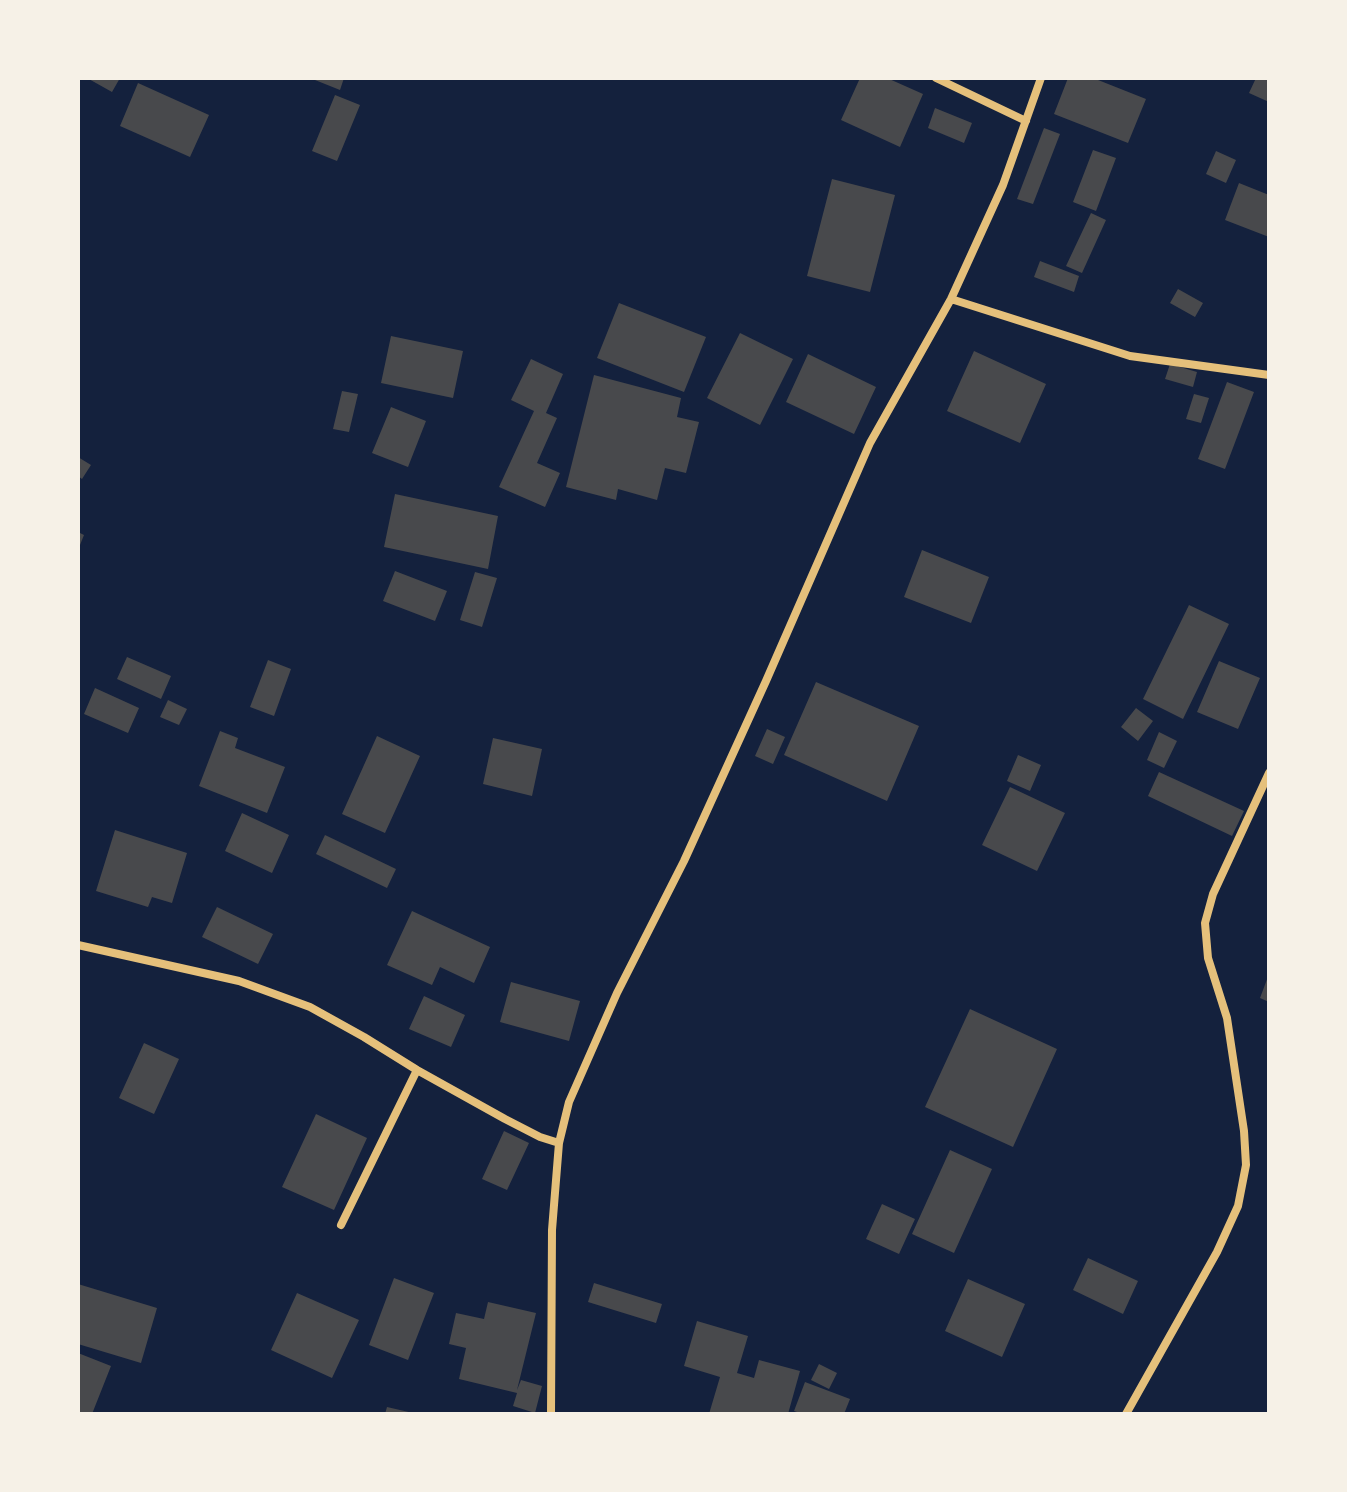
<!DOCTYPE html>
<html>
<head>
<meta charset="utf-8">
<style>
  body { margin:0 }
  #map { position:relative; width:1347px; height:1492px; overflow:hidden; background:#14213d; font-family:"Public Sans",sans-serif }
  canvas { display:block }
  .frame { position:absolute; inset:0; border:80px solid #f6f1e7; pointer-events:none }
</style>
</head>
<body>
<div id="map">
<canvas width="1347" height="1492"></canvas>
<div class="frame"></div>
</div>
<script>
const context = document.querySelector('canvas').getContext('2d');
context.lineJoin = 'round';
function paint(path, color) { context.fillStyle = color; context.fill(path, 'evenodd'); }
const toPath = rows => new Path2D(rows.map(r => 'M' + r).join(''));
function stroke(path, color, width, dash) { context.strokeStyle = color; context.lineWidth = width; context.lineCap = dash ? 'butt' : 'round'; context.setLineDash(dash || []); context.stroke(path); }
paint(toPath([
  [87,78,120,78,112,92],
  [310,78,344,78,340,90],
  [860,78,887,78,923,94,900,147,841,120],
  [1068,78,1093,78,1146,99,1128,143,1054,114],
  [1256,78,1269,78,1269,102,1249,93],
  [138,83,209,115,190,157,120,126],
  [335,95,360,105,337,161,312,151],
  [935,108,972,123,964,143,928,128],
  [1044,128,1060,134,1033,204,1017,199],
  [1093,150,1116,158,1096,211,1073,202],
  [1216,151,1236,160,1226,183,1206,174],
  [832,179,895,195,870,292,807,276],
  [1239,183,1269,195,1269,237,1225,220],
  [1091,213,1106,220,1082,273,1066,266],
  [1040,261,1079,276,1074,292,1034,277],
  [1178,289,1203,303,1195,317,1170,303],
  [619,303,706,337,684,392,597,358],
  [740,333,793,359,760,425,707,398],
  [391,336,463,351,453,398,381,383],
  [974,351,1046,384,1020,443,947,411],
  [808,354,876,387,854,434,786,402],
  [531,359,563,374,546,413,557,418,537,463,560,473,545,507,499,487,534,411,511,400],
  [1170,364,1197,372,1193,387,1165,379],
  [594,375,681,398,677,417,699,422,686,473,665,468,657,500,618,489,616,500,566,487],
  [1227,382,1254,392,1225,469,1198,459],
  [342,391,358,394,349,432,333,429],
  [1194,394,1209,398,1201,423,1186,419],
  [391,407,426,421,408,467,372,453],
  [78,457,91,465,82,479,78,476],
  [395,494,498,516,488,569,384,547],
  [78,532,84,535,78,550],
  [922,550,989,577,971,623,904,597],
  [395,571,447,591,435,621,383,601],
  [475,572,497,578,482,627,460,620],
  [1189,605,1229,624,1183,719,1143,699],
  [127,657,171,676,161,699,117,679],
  [268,660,291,669,274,716,250,707],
  [1219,661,1260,678,1238,729,1197,712],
  [816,682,919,726,887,801,784,755],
  [95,688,139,708,128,733,84,714],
  [168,700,187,709,179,725,160,717],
  [1136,708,1153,721,1138,741,1121,727],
  [767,729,785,737,773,764,755,756],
  [220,731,238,738,235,748,285,767,267,813,199,786],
  [1159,732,1177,741,1164,768,1147,760],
  [377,736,420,756,385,833,342,814],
  [493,738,542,749,532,796,483,784],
  [1018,755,1041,765,1030,791,1007,781],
  [1159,772,1244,811,1232,836,1148,796],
  [1010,787,1065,813,1037,871,982,845],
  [242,813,289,835,272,873,225,851],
  [115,830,187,853,172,903,152,897,148,907,96,891],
  [325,835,396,869,387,888,316,854],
  [217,907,273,934,258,964,202,937],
  [412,911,490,947,474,983,440,967,432,985,387,965],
  [1269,974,1269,1002,1260,998],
  [511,982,580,1001,569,1041,500,1022],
  [424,996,465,1015,451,1047,409,1029],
  [970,1009,1057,1049,1013,1147,925,1107],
  [144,1043,179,1059,154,1114,119,1098],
  [316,1114,367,1138,334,1210,282,1187],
  [504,1131,529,1143,507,1190,482,1179],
  [950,1150,992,1169,954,1253,912,1234],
  [882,1204,915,1219,899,1254,866,1239],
  [1088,1258,1138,1281,1123,1314,1073,1290],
  [394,1278,434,1293,408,1360,369,1345],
  [968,1279,1025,1304,1002,1357,945,1331],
  [594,1283,662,1304,656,1323,588,1302],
  [78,1284,157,1308,141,1363,78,1344],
  [297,1293,359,1320,332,1378,271,1350],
  [488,1302,536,1313,517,1390,521,1380,542,1386,535,1413,513,1406,517,1393,459,1379,466,1348,449,1344,456,1313,484,1319],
  [697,1321,748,1336,737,1373,754,1378,759,1360,800,1371,788,1414,709,1414,720,1377,684,1366],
  [78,1353,111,1366,92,1414,78,1414],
  [819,1364,837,1373,829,1389,811,1380],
  [805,1382,850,1399,844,1414,803,1414,794,1411],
  [387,1407,413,1413,413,1414,385,1414]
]), '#48494c');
stroke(toPath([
  [936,78,1026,121],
  [951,299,1130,356,1269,375],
  [78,945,239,981,310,1007,364,1037,417,1070,505,1119,540,1137,559,1143],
  [341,1225,417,1070],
  [551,1414,552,1230,559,1143,569,1102,617,993,684,861,766,681,870,443,951,299,1003,185,1041,78],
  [1126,1414,1217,1252,1238,1206,1246,1165,1244,1131,1227,1018,1208,958,1205,923,1213,894,1269,773]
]), '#e5c07b', 8);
</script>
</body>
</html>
